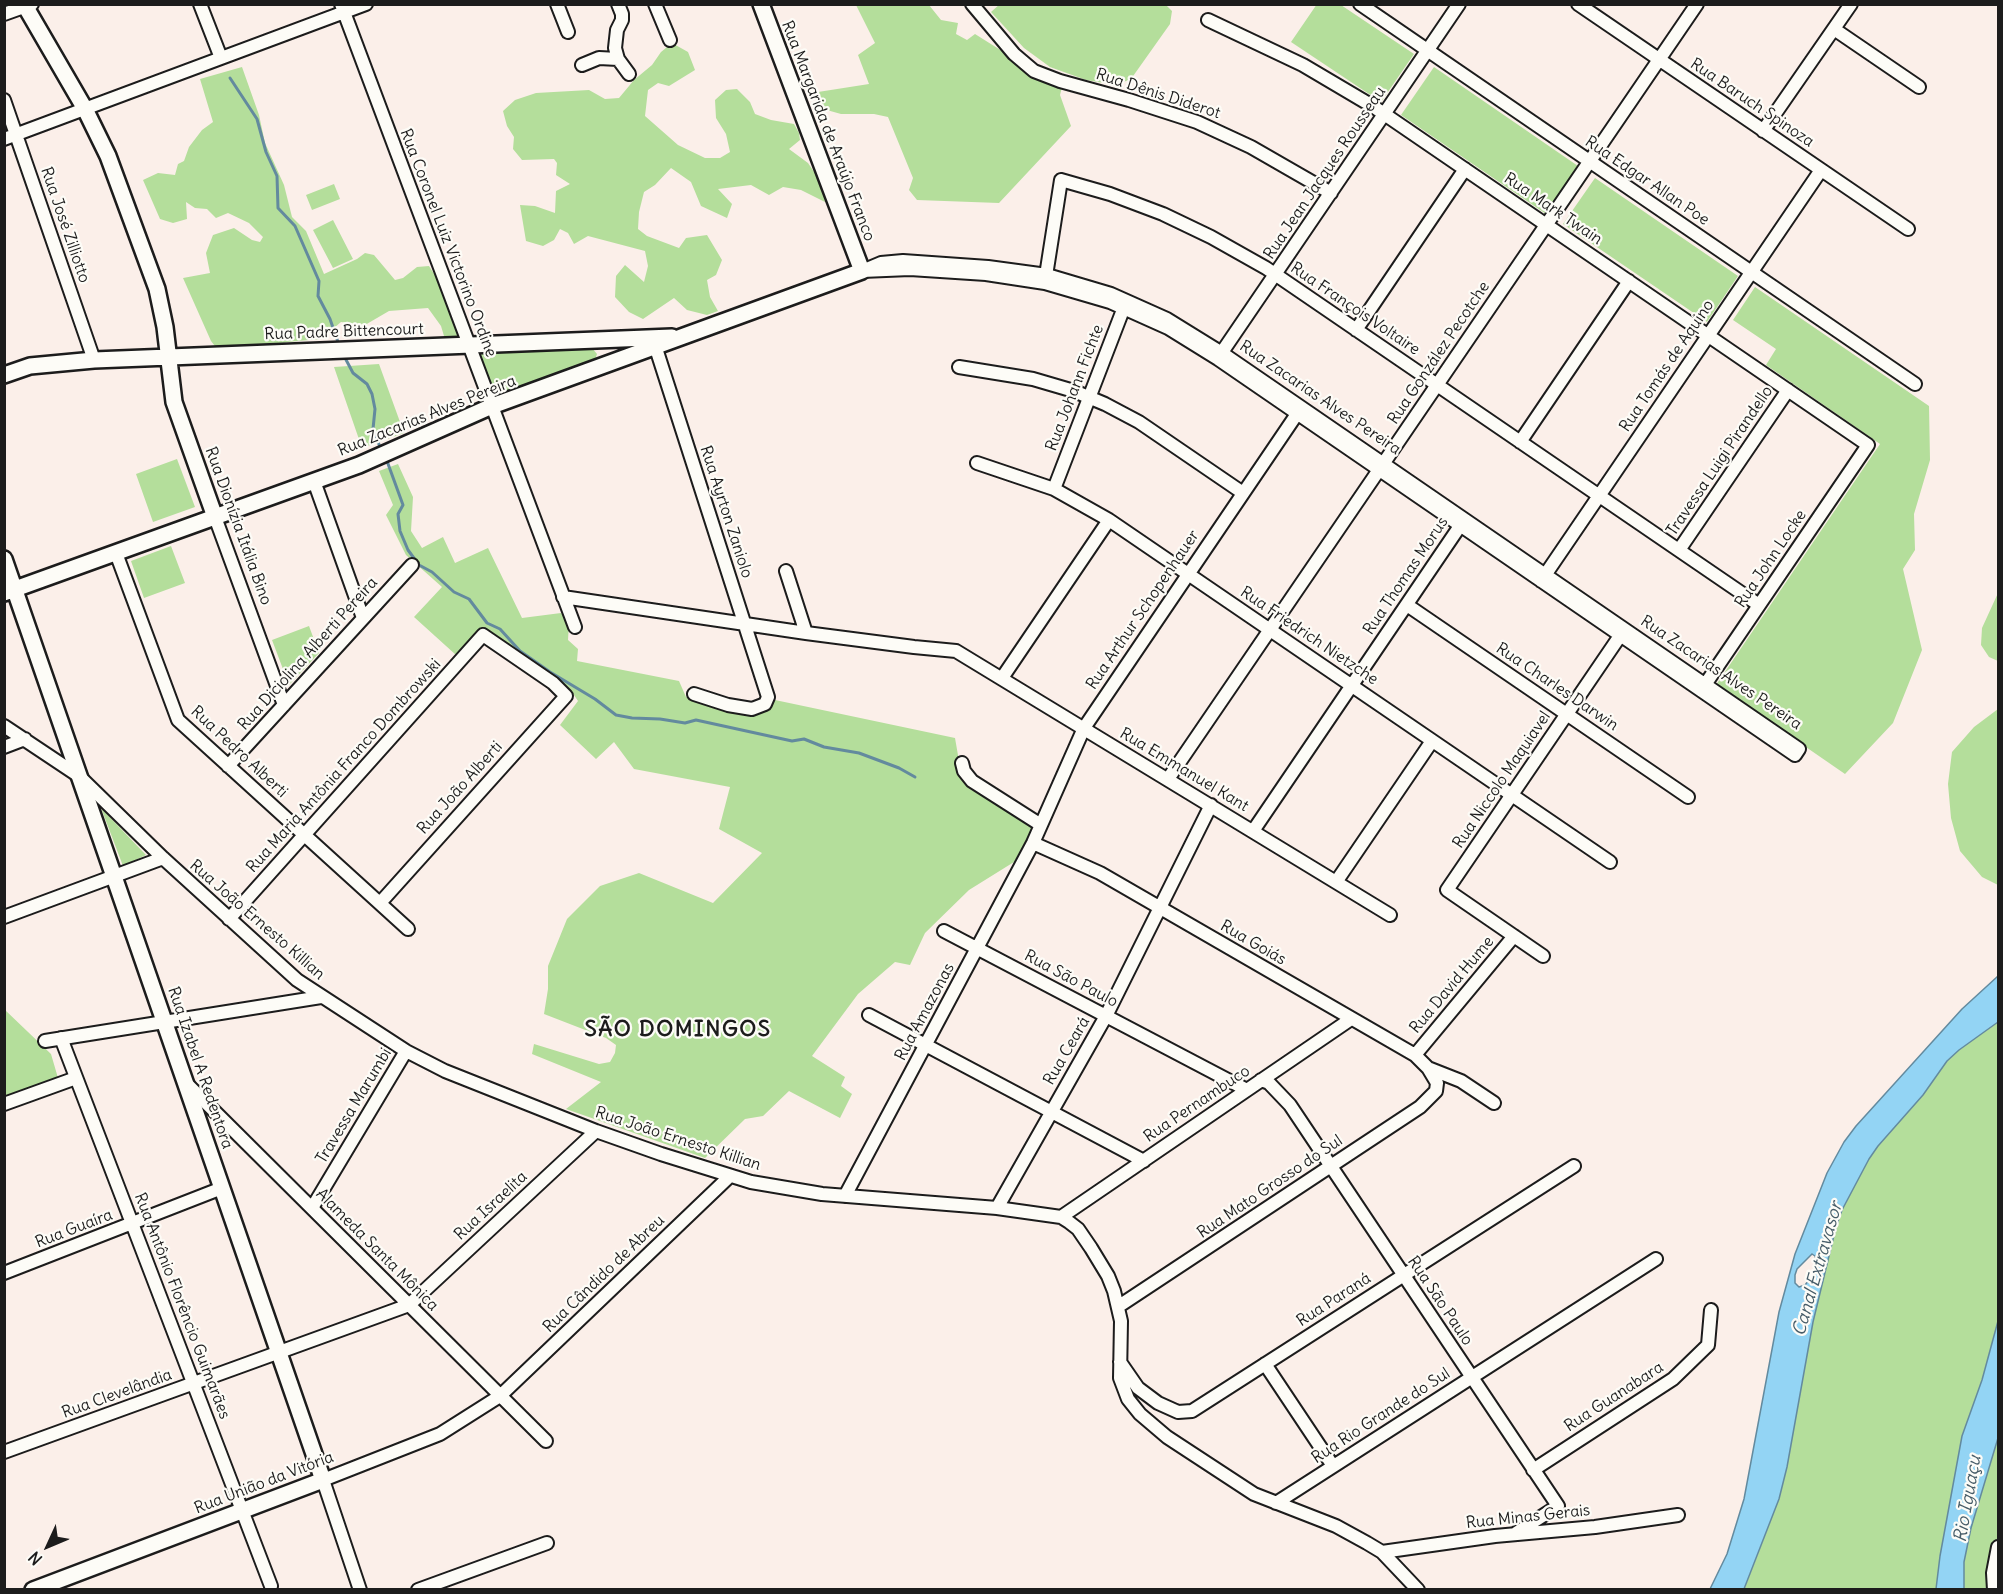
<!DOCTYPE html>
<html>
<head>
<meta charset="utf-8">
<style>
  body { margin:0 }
  #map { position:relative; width:2003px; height:1594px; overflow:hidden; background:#fbefe9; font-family:Delius,sans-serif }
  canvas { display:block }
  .frame { position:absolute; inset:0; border:6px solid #1c1c1c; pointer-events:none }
  .north { position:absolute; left:18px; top:1516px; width:60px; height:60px; -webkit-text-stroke:4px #fdfcf7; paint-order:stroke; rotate:226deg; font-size:16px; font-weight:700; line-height:24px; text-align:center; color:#1c1c1c }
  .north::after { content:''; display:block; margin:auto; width:21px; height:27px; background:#1c1c1c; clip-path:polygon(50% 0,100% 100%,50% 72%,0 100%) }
</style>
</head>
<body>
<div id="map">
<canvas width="2003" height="1594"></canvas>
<div class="frame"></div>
<div class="north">N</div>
</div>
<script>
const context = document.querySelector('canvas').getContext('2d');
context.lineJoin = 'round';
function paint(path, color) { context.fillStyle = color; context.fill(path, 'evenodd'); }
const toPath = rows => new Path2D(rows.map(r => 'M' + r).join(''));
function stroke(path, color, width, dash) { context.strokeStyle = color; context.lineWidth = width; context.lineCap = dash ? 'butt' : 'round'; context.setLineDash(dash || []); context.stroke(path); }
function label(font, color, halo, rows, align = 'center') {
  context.font = font + ' Delius,sans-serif'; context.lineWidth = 4.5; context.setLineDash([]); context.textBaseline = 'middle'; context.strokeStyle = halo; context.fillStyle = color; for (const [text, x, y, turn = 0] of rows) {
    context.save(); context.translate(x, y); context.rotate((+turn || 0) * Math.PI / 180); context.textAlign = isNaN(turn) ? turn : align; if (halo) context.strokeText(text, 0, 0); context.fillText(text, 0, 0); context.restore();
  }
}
paint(toPath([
  [887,4,929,5,941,20,958,23,956,34,967,40,975,34,1002,51,1036,80,1062,87,1060,95,1071,126,999,203,917,200,909,190,913,178,888,117,874,114,841,114,816,107,818,92,869,84,858,55,875,43,856,5],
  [1000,4,1165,4,1172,11,1170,24,1131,79,1116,85,1086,80,1050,67,1024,48,991,12],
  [1317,4,1341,5,1414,54,1381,102,1291,42],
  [672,43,688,52,695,70,669,86,658,83,648,90,645,116,678,145,705,158,720,158,730,152,726,134,716,118,715,100,726,90,737,89,750,102,755,114,771,120,794,124,799,133,800,140,789,149,808,163,823,185,825,202,801,190,783,187,769,195,751,185,718,189,732,204,727,218,701,206,691,182,671,168,655,185,644,192,639,212,638,229,647,236,679,248,686,238,707,235,722,260,716,275,707,280,710,297,718,311,707,315,687,310,674,298,643,319,629,312,615,297,616,276,625,265,644,282,648,266,645,251,588,236,574,244,568,233,560,229,554,240,543,246,526,241,520,205,535,206,555,213,556,191,570,184,556,175,557,163,554,159,522,160,513,149,514,137,507,126,503,111,515,100,536,93,589,90,605,99,619,98,634,80,652,65,661,52],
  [242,67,259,115,265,143,284,185,292,217,306,231,324,274,357,259,365,253,374,255,395,280,403,278,417,267,429,266,440,283,464,340,447,346,441,326,428,308,389,311,365,325,341,322,321,339,287,342,264,349,247,346,218,350,211,341,183,278,210,273,206,253,213,235,234,228,252,240,260,242,263,237,249,223,228,213,216,218,207,209,195,208,186,202,187,219,173,223,160,219,143,180,158,173,175,175,178,164,184,161,189,147,202,130,213,122,200,79],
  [1434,67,1578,166,1546,214,1401,115],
  [1595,178,1738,276,1707,322,1563,224],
  [334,184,340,199,312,210,306,195],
  [333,220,353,259,333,268,313,230],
  [1755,287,1929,406,1930,460,1914,514,1915,550,1903,569,1922,650,1893,723,1845,774,1716,685,1880,444,1766,365,1776,349,1733,320],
  [592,348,597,354,594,363,496,400,479,353],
  [379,364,404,433,362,448,334,367],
  [177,459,195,507,153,522,136,474],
  [398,464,413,497,411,531,422,548,443,537,455,563,488,548,522,618,561,613,569,623,568,640,578,649,577,661,679,681,686,697,746,715,761,713,775,700,955,738,962,778,970,789,1035,826,1014,862,969,890,925,933,910,965,895,962,858,994,812,1056,845,1077,841,1086,852,1094,840,1118,789,1091,763,1116,745,1119,705,1158,566,1109,601,1082,532,1054,534,1044,599,1064,610,1062,615,1053,616,1045,606,1038,544,1014,548,989,548,966,567,919,600,886,639,873,713,903,762,853,719,829,730,787,634,769,614,742,596,759,560,725,578,701,572,692,483,627,456,655,414,617,442,587,406,555,386,515,393,505,379,471],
  [171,546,185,583,144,598,131,561],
  [1998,593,1998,661,1989,657,1981,645,1982,628],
  [309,626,319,653,289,685,272,640],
  [1998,709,1998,885,1982,877,1960,851,1951,818,1948,784,1952,752,1974,727],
  [101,808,146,855,123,866],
  [4,1009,51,1054,58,1078,5,1096],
  [1998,1022,1998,1321,1982,1380,1962,1436,1940,1556,1936,1589,1744,1590,1779,1499,1787,1467,1813,1322,1836,1227,1842,1210,1869,1159,1878,1146,1923,1095,1947,1061,1959,1050],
  [1998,1438,1998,1589,1964,1589,1964,1562,1971,1528]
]), '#b4de9b');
const water = toPath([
  [1998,976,1998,1022,1959,1050,1947,1061,1923,1095,1878,1146,1869,1159,1842,1210,1836,1227,1813,1322,1787,1467,1779,1499,1744,1589,1710,1589,1727,1554,1744,1499,1779,1312,1795,1254,1827,1173,1844,1142,1856,1126,1962,1009,1998,976],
  [1812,1254,1815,1256,1816,1259,1814,1274,1805,1285,1799,1287,1795,1283,1795,1275,1797,1269,1812,1254],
  [1998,1321,1998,1438,1971,1528,1964,1562,1964,1589,1936,1589,1940,1556,1962,1436,1982,1380,1998,1321]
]);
paint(water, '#93d4f4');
stroke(water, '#638a9e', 1.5);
stroke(toPath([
  [230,78,257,119,266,152,277,176,278,208,295,226,319,281,318,296,330,319,339,345],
  [343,354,353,373,367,384,372,394,375,409,373,429,380,447],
  [387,461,403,505,398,514,400,531,408,550,419,565,432,572,454,592,469,599,487,623,500,629,520,651,550,672,595,699,616,715,632,718,660,719,685,723,696,720,792,741,804,739,824,747,859,753,899,768,915,777]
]), '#638a9e', 3);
const minor = toPath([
  [200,4,221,58],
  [341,4,575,627],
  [557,4,568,32],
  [618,4,622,14,622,20,617,30,615,48,618,59,629,74],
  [655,4,670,40],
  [972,4,1014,54,1034,71,1060,81,1129,100,1197,122,1251,147,1331,193],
  [1360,4,1915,384],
  [1578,4,1908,229],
  [4,14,32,4],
  [1208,20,1303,65,1374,107,1868,445,1702,689],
  [1834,29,1919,87],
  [582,65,599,58,618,59],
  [4,100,94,360],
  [1763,131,1851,4],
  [4,139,366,4],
  [903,261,988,267,1047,275,1111,294,1167,319,1222,353,1799,749,1795,755,1218,359,1168,328,1110,302,1045,283,986,274,910,269,862,271,881,263,903,261],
  [1045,282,1061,180,1110,194,1163,214,1211,237,1266,268,1759,605],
  [1356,330,1465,169],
  [653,339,768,697,765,704,752,709,728,705,694,694],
  [1218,358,1459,4],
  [959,367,1033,379,1074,391,1105,404,1139,422,1243,493],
  [1520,442,1629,281],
  [977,463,1054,489,1109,520,1610,862],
  [314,481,363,618],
  [1054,489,1126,302],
  [215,517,284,705],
  [1679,550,1788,390],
  [116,553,178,720,408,929],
  [786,571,806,633],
  [1541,581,1821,170],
  [563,597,806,633,914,647,956,651,1390,915],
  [1407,605,1688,797],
  [1002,678,1109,520],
  [4,726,79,776,163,858,297,980,406,1051,445,1071,596,1131,661,1154,751,1182,822,1194,997,1208,1061,1217,1069,1222,1078,1229,1091,1248,1108,1276,1114,1291,1121,1321,1120,1378,1128,1399,1140,1414,1167,1437,1254,1494,1336,1526,1367,1543,1382,1552,1418,1590],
  [4,747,25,739],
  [962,763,964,771,972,781,1041,825],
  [228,766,412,565],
  [1168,779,1697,4],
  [1253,831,1464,520],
  [1033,843,1100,873,1415,1055,1428,1068,1437,1083,1436,1091,1420,1107,1119,1306],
  [1336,882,1432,741],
  [4,917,163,858],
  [229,919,483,635,553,683,566,696,380,903],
  [944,931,1247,1090],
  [1543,956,1447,890,1624,630],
  [869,1015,1144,1161],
  [61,1038,271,1586],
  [45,1041,321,997],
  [1415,1055,1514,936],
  [1428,1068,1461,1081,1494,1103],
  [1261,1080,1269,1083,1290,1105,1558,1506,1516,1533],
  [187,1084,546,1441],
  [4,1104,76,1078],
  [845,1196,1033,843,1084,728,1301,408],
  [312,1208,406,1051],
  [997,1208,1106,1016,1211,805],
  [1061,1217,1351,1019],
  [4,1273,222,1188],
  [1120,1362,1138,1388,1158,1403,1178,1412,1192,1411,1574,1166],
  [1265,1364,1333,1466],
  [4,1452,409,1305,596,1131],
  [1533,1470,1673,1379,1708,1345,1711,1310],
  [1276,1503,1656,1259],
  [1382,1552,1495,1536,1595,1527,1678,1515],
  [360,1590,323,1480,440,1434,500,1396,730,1176],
  [418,1590,547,1543],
  [1994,1590,1993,1573,1998,1547]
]);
const major = toPath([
  [24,4,85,109,108,156,157,289,165,327,174,402,215,517],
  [4,375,30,366,94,360,672,337],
  [4,559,323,1480,33,1590],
  [4,593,359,465,492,406,862,271,761,4]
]);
stroke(minor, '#1c1c1c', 16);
stroke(major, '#1c1c1c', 20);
stroke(minor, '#fdfcf7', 12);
stroke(major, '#fdfcf7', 15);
label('16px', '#1c1c1c', '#fdfcf7', [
  ["Rua Dênis Diderot",1158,94,18],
  ["Rua Baruch Spinoza",1752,103,34],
  ["Rua Margarida de Araújo Franco",828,131,69],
  ["Rua Jean Jacques Rousseau",1325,173,-56],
  ["Rua Edgar Allan Poe",1647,181,34],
  ["Rua Mark Twain",1553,209,34],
  ["Rua José Zilliotto",65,225,71],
  ["Rua Coronel Luiz Victorino Ordine",448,243,69],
  ["Rua François Voltaire",1355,309,34],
  ["Rua Padre Bittencourt",344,332,-2],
  ["Rua González Pecotche",1439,353,-56],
  ["Rua Tomás de Aquino",1667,366,-56],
  ["Rua Johann Fichte",1075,388,-69],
  ["Rua Zacarias Alves Pereira",1320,398,34],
  ["Rua Zacarias Alves Pereira",427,416,-22],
  ["Travessa Luigi Pirandello",1720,461,-56],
  ["Rua Ayrton Zaniolo",726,512,72],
  ["Rua Dionízia Itália Bino",238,526,70],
  ["Rua John Locke",1771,559,-56],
  ["Rua Thomas Morus",1406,576,-56],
  ["Rua Arthur Schopenhauer",1143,610,-56],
  ["Rua Friedrich Nietzche",1309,636,34],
  ["Rua Diciolina Alberti Pereira",308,654,-48],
  ["Rua Zacarias Alves Pereira",1721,673,34],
  ["Rua Charles Darwin",1557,687,34],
  ["Rua Pedro Alberti",239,752,43],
  ["Rua Maria Antônia Franco Dombrowski",344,766,-48],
  ["Rua Emmanuel Kant",1184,770,31],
  ["Rua Niccolo Maquiavel",1502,780,-56],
  ["Rua João Alberti",460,788,-48],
  ["Rua João Ernesto Killian",257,920,41],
  ["Rua Goiás",1253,943,30],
  ["Rua São Paulo",1071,979,28],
  ["Rua David Hume",1452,985,-50],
  ["Rua Amazonas",925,1012,-62],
  ["Rua Ceará",1067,1051,-60],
  ["Rua Izabel A Redentora",200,1068,71],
  ["Rua Pernambuco",1197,1104,-34],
  ["Travessa Marumbi",354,1106,-59],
  ["Rua João Ernesto Killian",678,1139,18],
  ["Rua Mato Grosso do Sul",1270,1187,-34],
  ["Rua Israelita",491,1206,-43],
  ["Rua Guaíra",74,1229,-21],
  ["Alameda Santa Mônica",377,1250,45],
  ["Rua Cândido de Abreu",604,1274,-44],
  ["Rua Paraná",1334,1300,-33],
  ["Rua São Paulo",1440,1301,56],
  ["Rua Antônio Florêncio Guimarães",182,1306,69],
  ["Rua Clevelândia",117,1394,-20],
  ["Rua Guanabara",1614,1397,-33],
  ["Rua Rio Grande do Sul",1381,1416,-33],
  ["Rua União da Vitória",264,1483,-21],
  ["Rua Minas Gerais",1528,1517,-6]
]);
label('italic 18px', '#465c68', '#fdfcf7', [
  ["Canal Extravasor",1818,1269,-74],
  ["Rio Iguaçu",1968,1499,-80]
]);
context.letterSpacing = '1.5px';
label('bold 22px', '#1c1c1c', '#fdfcf7', [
  ["SÃO DOMINGOS",678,1030]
]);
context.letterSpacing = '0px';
</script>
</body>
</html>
